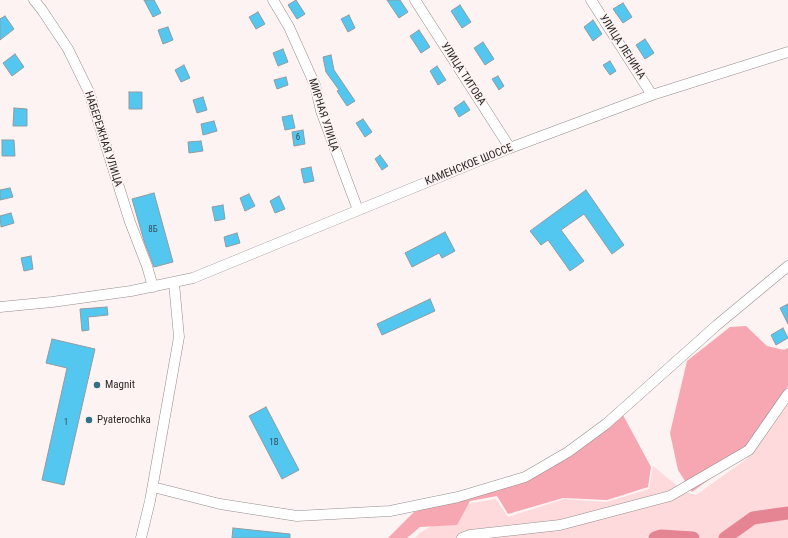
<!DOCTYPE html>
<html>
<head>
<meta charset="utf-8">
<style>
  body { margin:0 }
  canvas { display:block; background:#fdf3f3 }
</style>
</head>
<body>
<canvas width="788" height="538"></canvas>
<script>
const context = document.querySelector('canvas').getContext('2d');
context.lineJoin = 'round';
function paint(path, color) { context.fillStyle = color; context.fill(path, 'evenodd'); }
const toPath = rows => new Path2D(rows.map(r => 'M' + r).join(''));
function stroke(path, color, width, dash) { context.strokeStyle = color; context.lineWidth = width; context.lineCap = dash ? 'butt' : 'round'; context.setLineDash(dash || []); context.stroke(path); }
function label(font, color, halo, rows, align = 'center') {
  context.font = font + ' "Roboto Condensed",sans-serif'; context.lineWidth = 3.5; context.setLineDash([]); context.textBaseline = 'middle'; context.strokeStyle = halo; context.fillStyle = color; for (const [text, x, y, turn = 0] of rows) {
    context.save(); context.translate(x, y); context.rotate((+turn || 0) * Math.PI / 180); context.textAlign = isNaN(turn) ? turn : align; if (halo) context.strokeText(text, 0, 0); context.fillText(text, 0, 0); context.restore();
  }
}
paint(toPath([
  [788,402,788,509,753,514,720,538,701,538,697,535,662,532,645,538,415,538,420,533,471,503,496,499,508,517,564,499,606,502,649,489,653,466,685,492,696,495,748,458],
  [788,515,788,538,730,538,753,521]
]), '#fedadd');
paint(toPath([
  [746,326,767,346,784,350,788,348,788,386,743,455,692,492,678,470,670,433,687,361,730,327],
  [623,415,651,467,648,487,607,500,563,498,508,514,497,496,470,501,457,525,420,527,407,538,388,538,414,512,462,497,520,484,576,451]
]), '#f7a7b1');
stroke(toPath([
  [655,538,661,536,693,538],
  [725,538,753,518,788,513]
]), '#e58593', 13);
const building = toPath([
  [144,0,154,0,161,13,153,17,144,0],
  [296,0,305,14,297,19,288,5,296,0],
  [387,0,400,0,408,12,399,18,387,0],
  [623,3,632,17,623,23,613,9,623,3],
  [460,5,471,22,462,28,451,11,460,5],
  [258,12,265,24,256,29,249,17,258,12],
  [349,15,355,28,348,32,341,19,349,15],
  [5,16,14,29,0,40,0,19,5,16],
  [593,20,602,34,593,41,584,27,593,20],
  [168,27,173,40,163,44,158,30,168,27],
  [419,30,430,47,421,53,410,36,419,30],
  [645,39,654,53,645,59,636,45,645,39],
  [483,42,494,59,485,65,474,48,483,42],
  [283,49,288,62,278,66,273,53,283,49],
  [15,54,24,67,12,76,3,63,15,54],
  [331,55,334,70,355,101,347,106,337,91,339,90,326,72,323,57,331,55],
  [610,61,616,71,610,75,603,65,610,61],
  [184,65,190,78,181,82,175,70,184,65],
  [437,66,446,80,438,85,430,71,437,66],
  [498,76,504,86,499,90,492,79,498,76],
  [286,77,288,85,277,89,274,80,286,77],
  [129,92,142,92,142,109,129,109,129,92],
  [203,97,207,110,197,113,193,100,203,97],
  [464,101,470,110,459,117,454,108,464,101],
  [14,108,27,109,27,126,13,126,14,108],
  [292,115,295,128,285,130,282,117,292,115],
  [363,119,372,132,365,137,356,123,363,119],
  [214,121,217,131,203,135,201,124,214,121],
  [303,130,305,144,294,146,292,132,303,130],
  [2,140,14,140,15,156,2,156,2,140],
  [201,141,203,151,189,153,188,142,201,141],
  [380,155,388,166,382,170,375,159,380,155],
  [311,167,314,181,304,183,301,169,311,167],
  [10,188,13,197,0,200,0,190,10,188],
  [586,190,624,245,612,254,584,214,561,230,584,261,570,271,548,240,541,245,530,231,586,190],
  [154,193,173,262,154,267,144,241,132,199,154,193],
  [249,194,255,206,245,211,240,198,249,194],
  [279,196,285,209,275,213,270,201,279,196],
  [223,205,225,219,215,221,212,207,223,205],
  [11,213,14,223,1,227,0,216,11,213],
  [445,232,455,251,442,258,439,253,412,267,405,253,445,232],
  [237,233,240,243,226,247,224,237,237,233],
  [31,256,33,269,24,271,21,258,31,256],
  [430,299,435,311,382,335,377,324,430,299],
  [788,304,788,324,780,308,788,304],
  [107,307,108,315,88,317,89,330,82,331,80,309,107,307],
  [783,328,788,338,776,345,771,335,783,328],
  [52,339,95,349,64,485,42,480,67,368,46,363,52,339],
  [266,407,299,470,282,479,249,416,266,407],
  [233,528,290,534,290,538,232,538,233,528]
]);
paint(building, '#53c7ef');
stroke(building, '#939b9f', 1);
const minor = toPath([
  [34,0,42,10,68,49,89,92,130,222,147,266,153,287],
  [273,0,289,27,315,85,321,111,358,210],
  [415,0,510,148],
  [591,0,652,95],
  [0,307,52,302,131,291,193,278,510,148,652,95,788,52],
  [153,487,220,504,297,516,390,511,458,497,525,477,568,452,606,424,717,325,788,266],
  [141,538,150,501,179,337,174,283],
  [462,538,470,535,560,525,670,496,749,450,788,394]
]);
stroke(minor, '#968d8e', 11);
stroke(minor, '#fff', 10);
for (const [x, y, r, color] of [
  [97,385,4,"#327086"],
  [89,420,4,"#327086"]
]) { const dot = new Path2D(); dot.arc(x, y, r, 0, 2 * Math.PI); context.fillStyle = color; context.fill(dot); stroke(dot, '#fdf3f3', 1.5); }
label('9px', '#36505a', null, [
  ["6",298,138],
  ["8Б",153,230],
  ["1",66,423],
  ["1В",274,443]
]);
label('11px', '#2d2929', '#fdf3f3', [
  ["УЛИЦА ЛЕНИНА",622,47,57],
  ["УЛИЦА ТИТОВА",463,74,57],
  ["МИРНАЯ УЛИЦА",323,115,72],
  ["НАБЕРЕЖНАЯ УЛИЦА",103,139,72],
  ["КАМЕНСКОЕ ШОССЕ",469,165,-22]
]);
label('11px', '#2d2929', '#fdf3f3', [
  ["Magnit",105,385],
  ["Pyaterochka",97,420]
], 'left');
</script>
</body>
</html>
